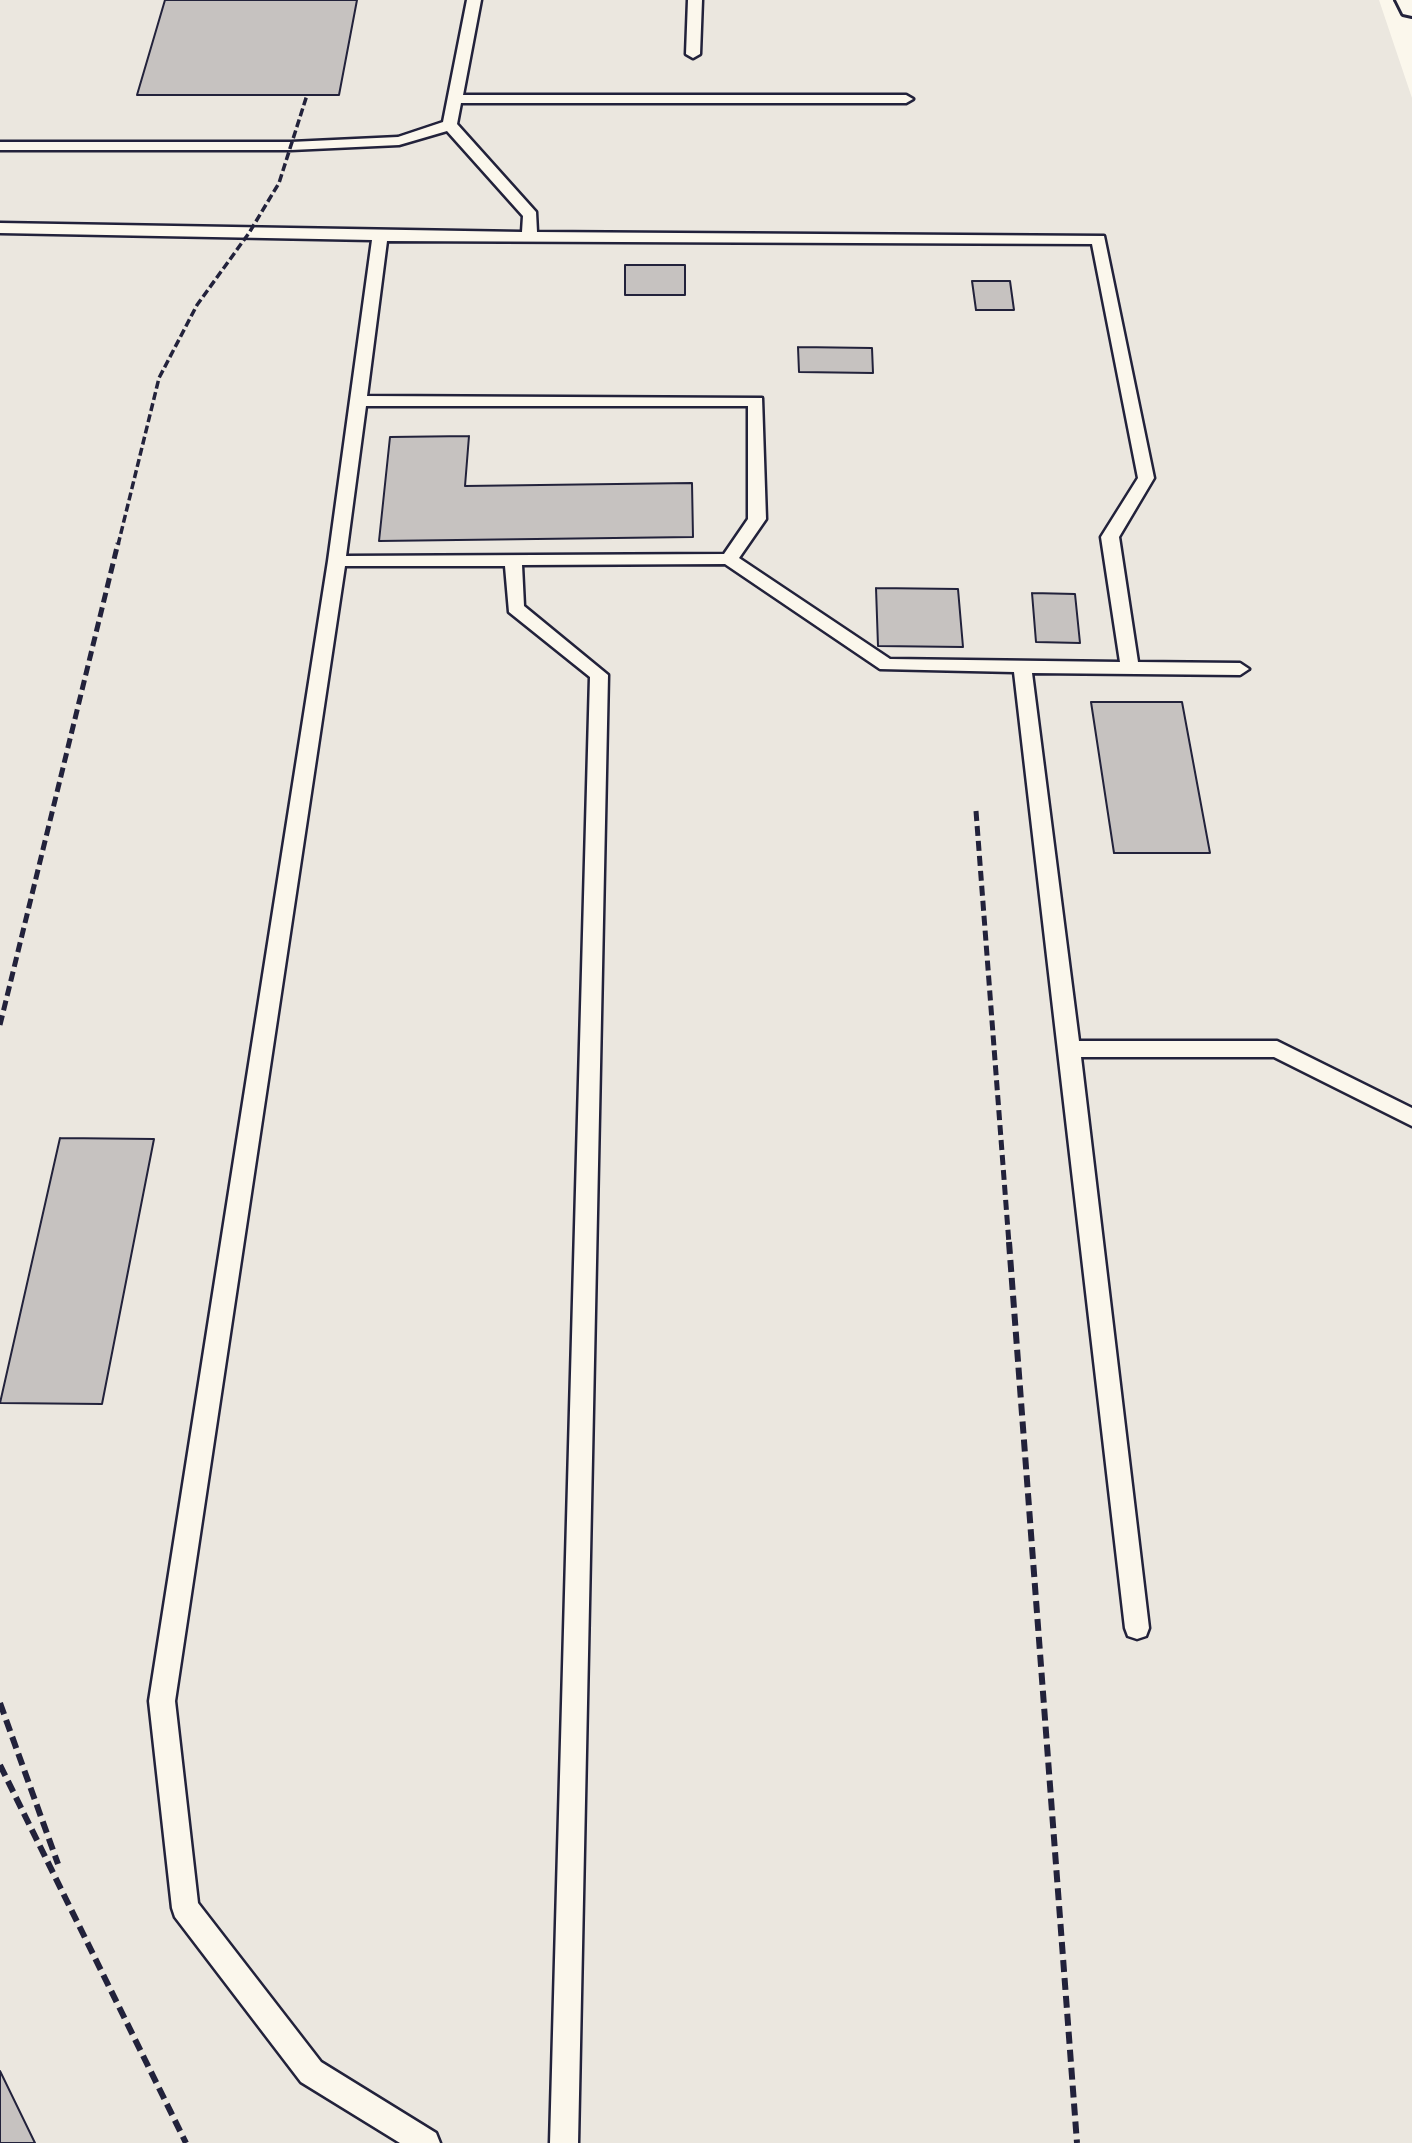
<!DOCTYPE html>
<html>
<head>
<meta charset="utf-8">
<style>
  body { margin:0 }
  canvas { display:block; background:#fbf7ec }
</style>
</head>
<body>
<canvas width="1412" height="2143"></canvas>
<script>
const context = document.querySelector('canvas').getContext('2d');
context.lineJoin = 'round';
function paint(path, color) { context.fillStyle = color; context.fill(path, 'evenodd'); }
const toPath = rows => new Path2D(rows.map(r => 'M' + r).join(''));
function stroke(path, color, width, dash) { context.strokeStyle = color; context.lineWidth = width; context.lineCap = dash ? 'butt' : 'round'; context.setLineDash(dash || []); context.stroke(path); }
paint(toPath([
  [0,0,1379,0,1412,98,1412,2143,0,2143]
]), '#ebe7df');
const building = toPath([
  [165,0,357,0,339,95,137,95,165,0],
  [625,265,685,265,685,295,625,295,625,265],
  [972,281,1010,281,1014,310,976,310,972,281],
  [798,347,872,348,873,373,799,372,798,347],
  [469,436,465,486,692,483,693,537,379,541,390,437,469,436],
  [876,588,958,589,963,647,878,646,876,588],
  [1032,593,1075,594,1080,643,1036,642,1032,593],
  [1091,702,1182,702,1210,853,1114,853,1091,702],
  [60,1138,154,1139,102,1404,0,1403,60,1138],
  [0,2071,35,2143,0,2143,0,2071]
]);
paint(building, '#c6c2c0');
stroke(building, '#22223b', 2);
const service = toPath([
  [467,0,481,0,463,95,906,95,913,99,906,103,461,103,457,124,536,212,537,232,1104,236,1154,478,1119,537,1138,662,1240,663,1249,669,1240,675,1032,673,1079,1041,1277,1041,1412,1108,1412,1126,1274,1057,1081,1057,1149,1628,1146,1636,1137,1639,1128,1636,1125,1628,1014,672,880,669,725,564,522,565,524,606,608,675,578,2143,550,2143,590,677,509,612,505,566,345,566,175,1701,198,1903,321,2062,436,2133,440,2143,400,2143,301,2082,175,1917,172,1908,149,1701,328,561,372,240,0,233,0,223,522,232,523,216,447,131,399,145,291,150,0,150,0,142,291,142,398,137,443,122,467,0],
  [387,241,1092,244,1138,478,1101,537,1120,662,890,659,739,558,766,519,762,398,367,396,387,241],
  [366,406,748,406,748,519,724,554,346,556,366,406],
  [688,0,702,0,700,54,693,58,686,54,688,0]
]);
const minor = toPath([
  [1396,0,1412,0,1412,16,1403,14,1396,0]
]);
stroke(service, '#22223b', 5);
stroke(minor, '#22223b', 6);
paint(service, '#fbf7ec');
paint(minor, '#fbf7ec');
stroke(toPath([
  [118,545,159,378,197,305,249,233,279,183,307,95]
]), '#22223b', 3.5, [8, 3.5]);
stroke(toPath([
  [976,811,1009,1244],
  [0,1025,118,543]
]), '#22223b', 5, [10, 5]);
stroke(toPath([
  [1009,1242,1077,2143],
  [0,1703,58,1864],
  [0,1765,186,2143]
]), '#22223b', 6, [12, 6]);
</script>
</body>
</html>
